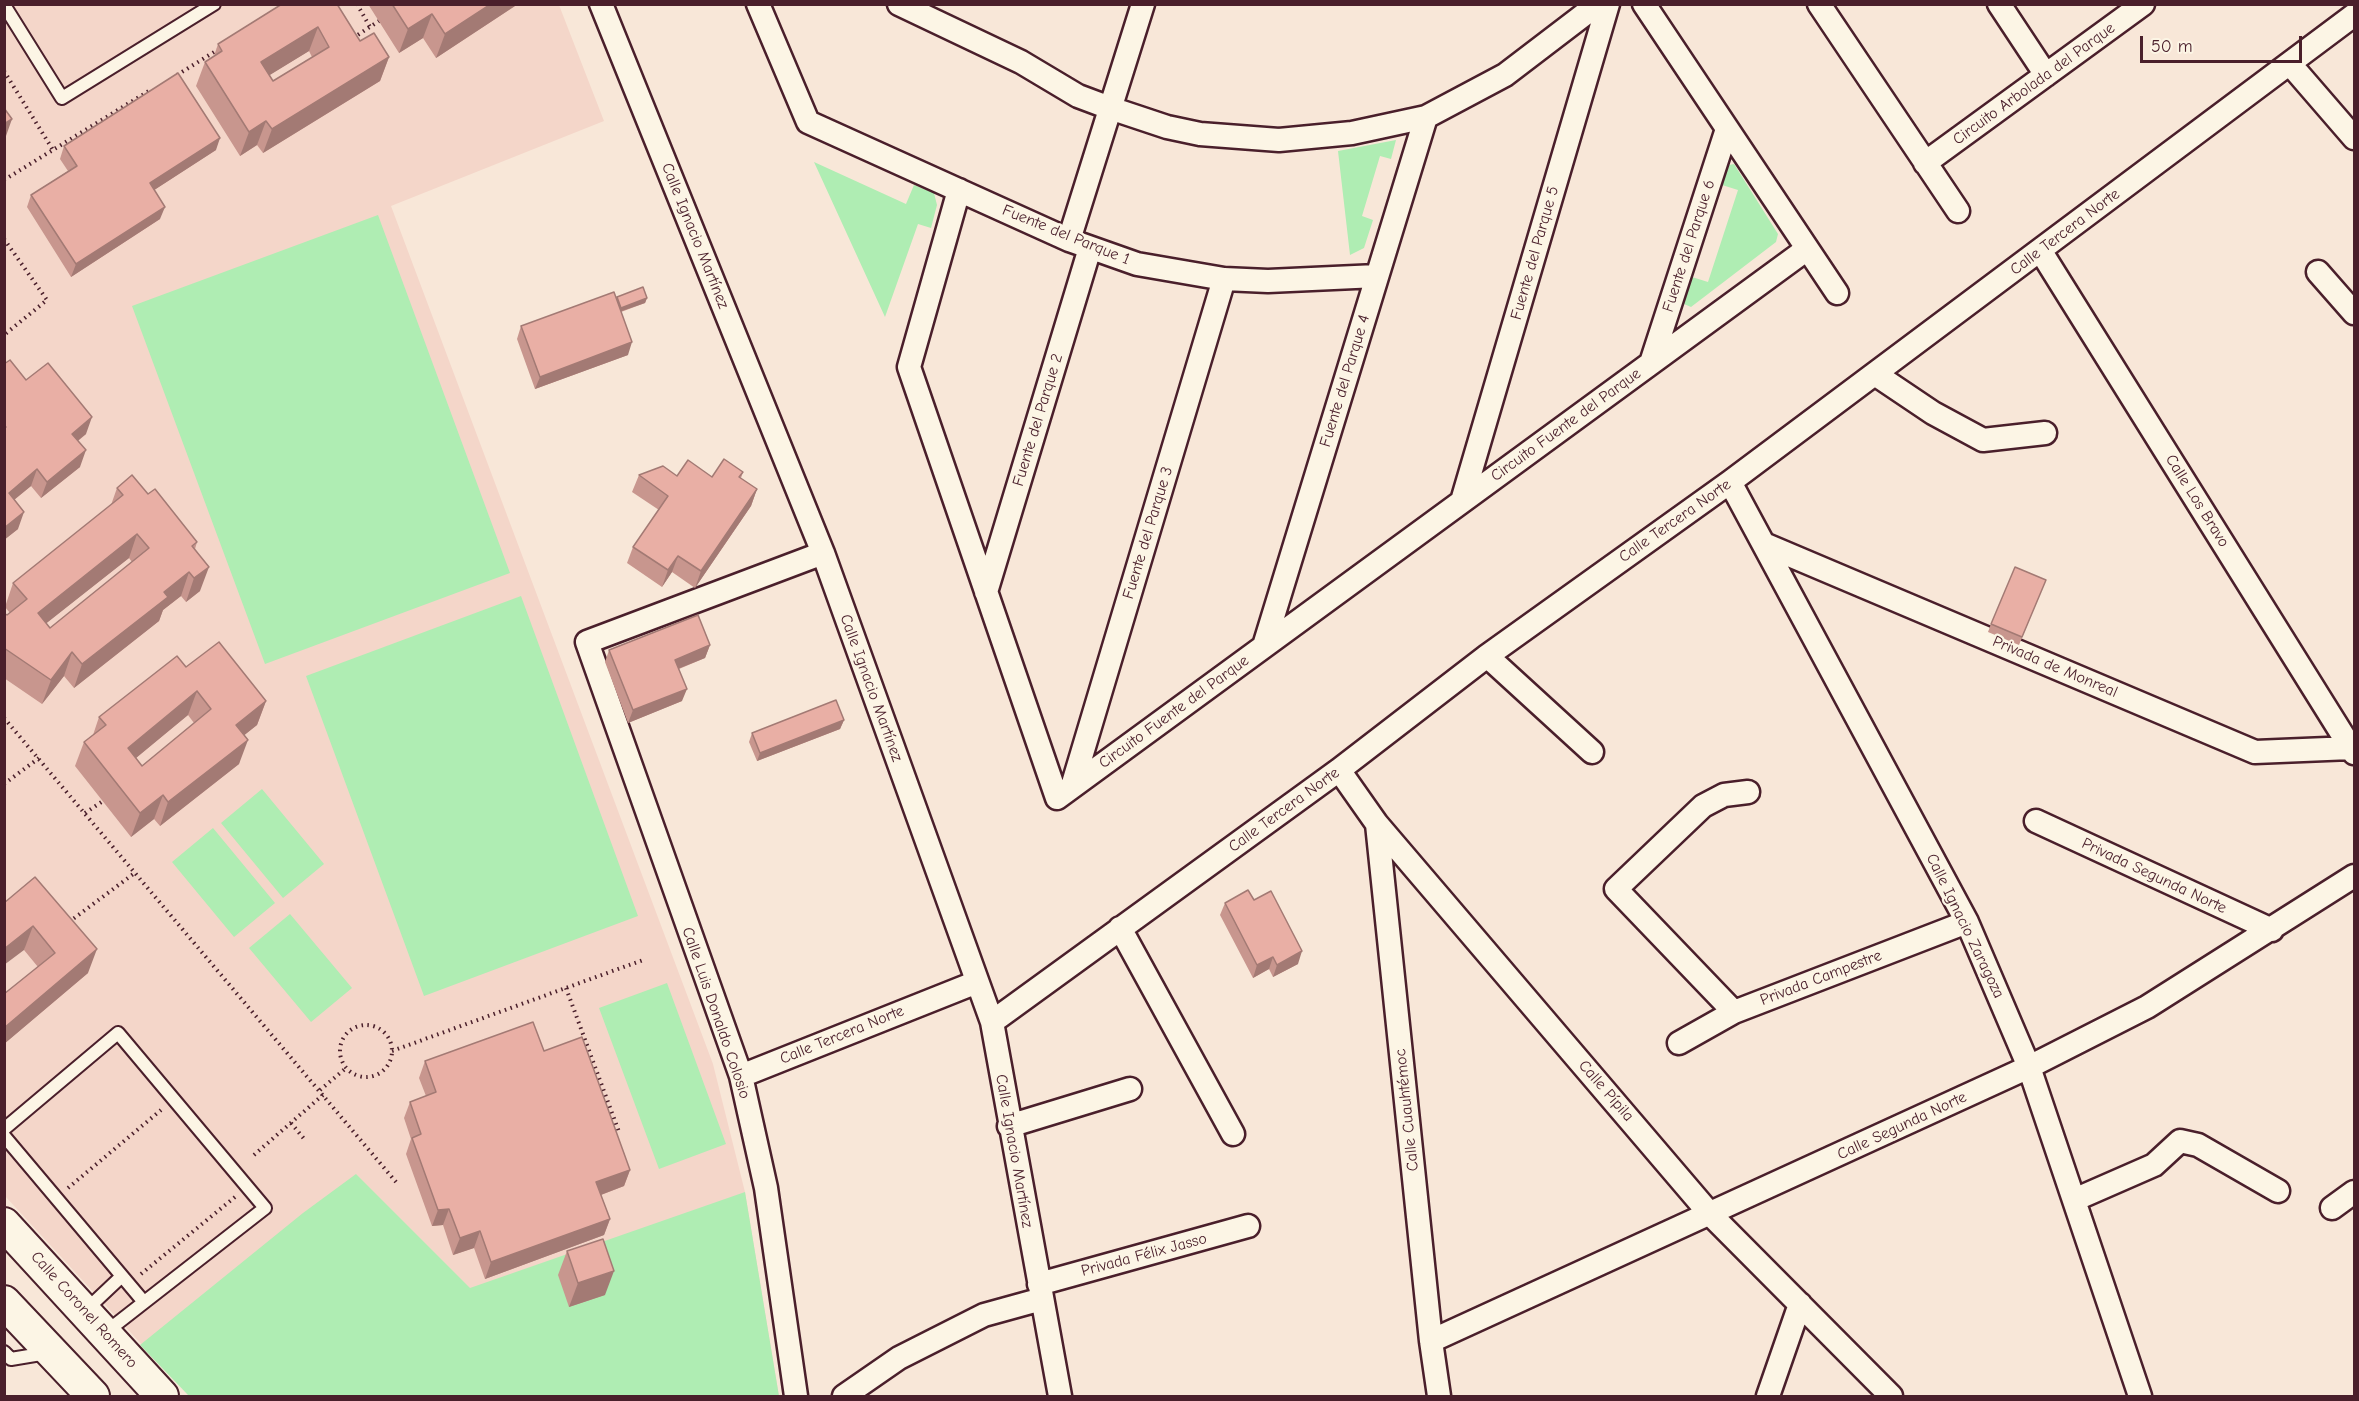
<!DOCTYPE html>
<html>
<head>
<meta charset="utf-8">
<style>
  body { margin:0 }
  #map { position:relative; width:2359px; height:1401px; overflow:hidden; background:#f8e7d8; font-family:"Comic Neue",sans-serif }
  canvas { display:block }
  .frame { position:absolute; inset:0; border:6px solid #4a1f2b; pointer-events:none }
  .scale { position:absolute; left:2140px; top:36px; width:162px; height:27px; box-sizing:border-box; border:3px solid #4a1f2b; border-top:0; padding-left:8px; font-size:18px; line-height:21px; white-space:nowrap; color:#4a1f2b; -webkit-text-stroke:4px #fcf5e5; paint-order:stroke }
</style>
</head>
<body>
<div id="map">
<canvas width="2359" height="1401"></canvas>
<div class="frame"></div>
<div class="scale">50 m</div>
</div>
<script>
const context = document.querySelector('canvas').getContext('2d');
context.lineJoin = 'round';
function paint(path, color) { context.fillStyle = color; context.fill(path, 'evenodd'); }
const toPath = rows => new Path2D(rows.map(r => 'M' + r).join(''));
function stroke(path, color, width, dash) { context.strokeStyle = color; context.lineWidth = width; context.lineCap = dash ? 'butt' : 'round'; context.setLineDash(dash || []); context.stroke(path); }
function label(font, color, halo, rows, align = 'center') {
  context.font = font + ' "Comic Neue",sans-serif'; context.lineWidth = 4.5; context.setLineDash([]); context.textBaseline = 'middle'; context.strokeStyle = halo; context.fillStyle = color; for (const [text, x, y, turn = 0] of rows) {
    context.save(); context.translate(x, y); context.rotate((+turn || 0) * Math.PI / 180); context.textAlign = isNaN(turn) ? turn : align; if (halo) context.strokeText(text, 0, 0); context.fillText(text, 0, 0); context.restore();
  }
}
paint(toPath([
  [5,5,559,5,604,121,391,206,713,1064,745,1192,779,1396,189,1396,5,1196]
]), '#f4d6c9');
paint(toPath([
  [1396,140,1391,159,1380,156,1362,216,1373,220,1364,248,1350,255,1338,151],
  [814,162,906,204,914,185,934,193,937,205,931,228,918,224,885,317],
  [1734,164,1778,234,1776,242,1691,307,1684,304,1692,277,1708,282,1738,190,1722,185,1729,165],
  [378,215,510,573,265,664,132,306],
  [521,596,638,916,424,996,306,676],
  [262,789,324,864,283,898,221,823],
  [213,828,275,903,234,937,172,862],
  [290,914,352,988,311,1022,249,948],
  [667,983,726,1144,659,1169,599,1008],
  [356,1174,470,1288,745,1192,779,1396,189,1396,140,1345,303,1213]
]), '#afedb3');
const lane = toPath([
  [4,5,62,98,214,4],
  [4,1129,118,1033,265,1208,106,1332],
  [4,1136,143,1301],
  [86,1310,122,1276],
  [4,1352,11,1359,47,1353]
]);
const street = toPath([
  [601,4,823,553,992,1022,1060,1396],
  [758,4,808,122,1069,240,1137,264,1224,279,1268,281,1377,276],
  [899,4,1021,62,1078,96,1110,108,1167,127,1200,134,1279,140,1352,133,1426,117,1505,75,1598,4],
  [1644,4,1837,293],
  [1819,4,1958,211],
  [1999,4,2046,75],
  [2290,64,2354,138],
  [1925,163,2143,4],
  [959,190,909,367,1057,798,1807,249],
  [1069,240,1143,4],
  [2040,250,2354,753],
  [2318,272,2354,313],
  [1651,363,1727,129],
  [1875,374,1933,413,1983,440,2045,433],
  [1730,482,1967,922,2029,1067,2140,1396],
  [1462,501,1608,4],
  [1766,545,2255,752,2351,748],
  [986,592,1090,248],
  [1264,646,1426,117],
  [1487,656,1592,752],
  [1339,770,1377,824,1710,1214,1891,1396],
  [1072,787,1224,279],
  [2036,821,2272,930],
  [1377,824,1431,1341,1439,1396],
  [1120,928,1233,1134],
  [1734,1012,1616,889,1703,806,1724,795,1748,792],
  [992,1022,1339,770,1487,656,1730,482,2354,15],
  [1679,1043,1734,1012,1967,922],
  [741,1076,977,982],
  [1009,1126,1130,1089],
  [2074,1200,2154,1165,2180,1141,2198,1145,2278,1191],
  [2332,1208,2354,1192],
  [1039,1284,1248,1226],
  [1431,1341,2029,1067,2147,1007,2354,876],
  [796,1396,766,1188,741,1076,587,642,823,553],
  [844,1396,899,1358,984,1315,1042,1299],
  [1768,1396,1800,1304]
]);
const secondary = toPath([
  [4,1224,162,1396],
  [4,1302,93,1396]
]);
stroke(lane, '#4a1f2b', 16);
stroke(street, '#4a1f2b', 27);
stroke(secondary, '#4a1f2b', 36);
stroke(toPath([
  [357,4,370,27],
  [353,38,379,21],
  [4,71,53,150],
  [177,75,219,49],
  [4,180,152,89],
  [4,239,47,300,4,335],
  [4,718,396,1182],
  [4,784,39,758],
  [85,813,103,801],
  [69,922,136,872],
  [566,988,619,1132],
  '340 1051a26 26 0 1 1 52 0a26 26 0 1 1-52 0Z',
  [392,1051,643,960],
  [320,1090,346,1068],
  [291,1123,305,1140],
  [254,1155,324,1094],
  [68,1188,161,1110],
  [141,1274,235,1197]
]), '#4a1f2b', 4, [1.5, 4.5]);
stroke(lane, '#fcf5e5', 12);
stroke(street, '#fcf5e5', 22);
stroke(secondary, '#fcf5e5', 32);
paint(toPath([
  [282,4,360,41,389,57,380,81,263,153,257,145,240,156,196,86,205,62,214,56,218,44],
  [309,51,312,57,273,81,269,75],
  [368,4,518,4,436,58,423,38,399,53],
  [64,146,216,150,154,190,160,219,71,277,27,207,31,195,68,171,60,159],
  [616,298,647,298,645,303,621,312,628,355,535,389,517,339,521,326],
  [4,364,26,380,86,434,78,441,80,467,41,498,31,486,14,500,18,529,4,540],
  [743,472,741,478,757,489,751,506,695,588,672,572,662,587,627,563,633,547,659,510,632,492,639,475,712,477],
  [117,488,148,494,197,542,195,549,200,591,186,602,181,596,163,610,159,621,74,688,64,676,42,704,4,678,4,613,7,615,10,613,5,607,13,583,111,505],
  [129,558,132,562,50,628,46,623],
  [2046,580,2019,645,1988,632,1991,624],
  [710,645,705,658,679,669,682,701,628,723,605,662,609,650],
  [186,667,266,701,257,725,244,735,239,764,160,826,154,819,131,837,75,766,84,742,93,735,99,717],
  [188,715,194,723,142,766,136,758],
  [844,720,840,729,757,761,749,742,752,733],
  [35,877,88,973,4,1044,4,994,38,967,24,950],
  [1254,900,1298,964,1273,977,1269,969,1253,978,1220,915,1225,903],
  [544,1051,630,1170,624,1186,601,1195,610,1219,604,1235,485,1279,474,1248,453,1255,443,1225,432,1226,406,1154,411,1139,404,1118,410,1102,426,1096,419,1078,425,1061],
  [567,1251,605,1295,569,1307,558,1275]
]), '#c8968e');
paint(toPath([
  [491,4,518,4,436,58,445,34],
  [432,14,423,38,399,53,408,29],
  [318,27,309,51,252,86,261,62],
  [389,57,380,81,263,153,272,129],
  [12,119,6,136,4,137,4,124],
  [266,121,257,145,240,156,249,132],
  [220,138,216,150,145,196,150,183],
  [165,207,160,219,71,277,76,264],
  [647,298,645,303,619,312,621,308],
  [632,342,628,355,535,389,540,377],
  [92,417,86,434,66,450,72,434],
  [86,450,80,467,41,498,47,482],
  [37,469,31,486,4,508,9,493],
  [757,489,751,506,695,588,701,571],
  [24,512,18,529,4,540,4,528],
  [137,534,129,558,29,637,38,613],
  [678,556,672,572,662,587,668,570],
  [209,567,200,591,186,602,194,578],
  [189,572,181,596,163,610,159,621,74,688,82,664,164,592],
  [710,645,705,658,670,672,675,660],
  [72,652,64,676,42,704,51,680],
  [687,689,682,701,628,723,633,710],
  [197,691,188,715,119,772,128,748],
  [266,701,257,725,227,749,236,725],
  [844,720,840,729,757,761,760,753],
  [248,740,239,764,160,826,168,802],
  [163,795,154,819,131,837,140,813],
  [33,926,24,950,4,965,4,949],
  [97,949,88,973,4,1044,4,1028],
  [1302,951,1298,964,1273,977,1277,965],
  [1273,957,1269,969,1253,978,1257,965],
  [630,1170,624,1186,590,1199,596,1182],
  [449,1209,443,1225,432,1226,438,1210],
  [610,1219,604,1235,485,1279,491,1262],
  [480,1231,474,1248,453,1255,460,1238],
  [614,1271,605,1295,569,1307,578,1283]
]), '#a37a74');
const building = toPath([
  [282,4,337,4,360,41,374,33,389,57,272,129,266,121,249,132,205,62,222,51,218,44,282,4],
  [318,27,329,47,273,81,261,62,318,27],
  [392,4,491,4,445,34,432,14,408,29,392,4],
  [178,73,220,138,150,183,165,207,76,264,31,195,77,166,64,146,178,73],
  [4,108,12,119,4,124,4,108],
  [643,287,647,298,621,308,617,297,643,287],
  [614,292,632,342,540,377,521,326,614,292],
  [10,360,26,380,48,363,92,417,72,434,86,450,47,482,37,469,9,493,24,512,4,528,4,428,6,427,4,425,4,364,10,360],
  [724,459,743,472,739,477,757,489,701,571,678,556,668,570,633,547,668,496,639,475,663,466,677,476,688,460,712,477,724,459],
  [132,475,148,494,155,489,197,542,192,546,209,567,194,578,189,572,164,592,168,597,82,664,72,652,51,680,4,648,4,613,7,615,27,599,13,583,123,495,117,488,132,475],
  [137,534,149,548,50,628,38,613,137,534],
  [2015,567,2046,580,2022,637,1991,624,2015,567],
  [698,615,710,645,675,660,687,689,633,710,609,650,698,615],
  [219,642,266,701,236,725,248,740,168,802,163,795,140,813,84,742,106,725,99,717,177,656,186,667,219,642],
  [197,691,211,709,142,766,128,748,197,691],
  [836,700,844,720,760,753,752,733,836,700],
  [35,877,97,949,4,1028,4,994,55,953,33,926,4,949,4,903,35,877],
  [1248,890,1254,900,1271,891,1302,951,1277,965,1273,957,1257,965,1225,903,1248,890],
  [533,1022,544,1051,582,1037,630,1170,596,1182,610,1219,491,1262,480,1231,460,1238,449,1209,438,1210,412,1138,421,1134,410,1102,436,1092,425,1061,533,1022],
  [603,1239,614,1271,578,1283,567,1251,603,1239]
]);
paint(building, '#e9afa5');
stroke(building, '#a37a74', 1.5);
label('16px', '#4a1f2b', '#fcf5e5', [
  ["Circuito Arbolada del Parque",2034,84,-36],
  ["Calle Tercera Norte",2065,232,-37],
  ["Fuente del Parque 1",1066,235,22],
  ["Calle Ignacio Martínez",695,236,68],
  ["Fuente del Parque 6",1689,246,-72],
  ["Fuente del Parque 5",1535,253,-74],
  ["Fuente del Parque 4",1345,381,-73],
  ["Fuente del Parque 2",1038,420,-73],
  ["Circuito Fuente del Parque",1566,425,-36],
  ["Calle Los Bravo",2197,501,58],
  ["Calle Tercera Norte",1675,521,-35],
  ["Fuente del Parque 3",1148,533,-73],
  ["Privada de Monreal",2055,667,23],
  ["Calle Ignacio Martínez",871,688,70],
  ["Circuito Fuente del Parque",1174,712,-36],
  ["Calle Tercera Norte",1284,810,-36],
  ["Privada Segunda Norte",2154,876,25],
  ["Calle Ignacio Zaragoza",1965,926,64],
  ["Privada Campestre",1821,978,-21],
  ["Calle Luis Donaldo Colosio",716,1013,71],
  ["Calle Tercera Norte",842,1035,-22],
  ["Calle Pípila",1606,1091,49],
  ["Calle Cuauhtémoc",1407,1110,-96],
  ["Calle Segunda Norte",1902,1126,-25],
  ["Calle Ignacio Martínez",1014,1151,80],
  ["Privada Félix Jasso",1144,1255,-15],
  ["Calle Coronel Romero",84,1310,48]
]);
</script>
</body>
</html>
